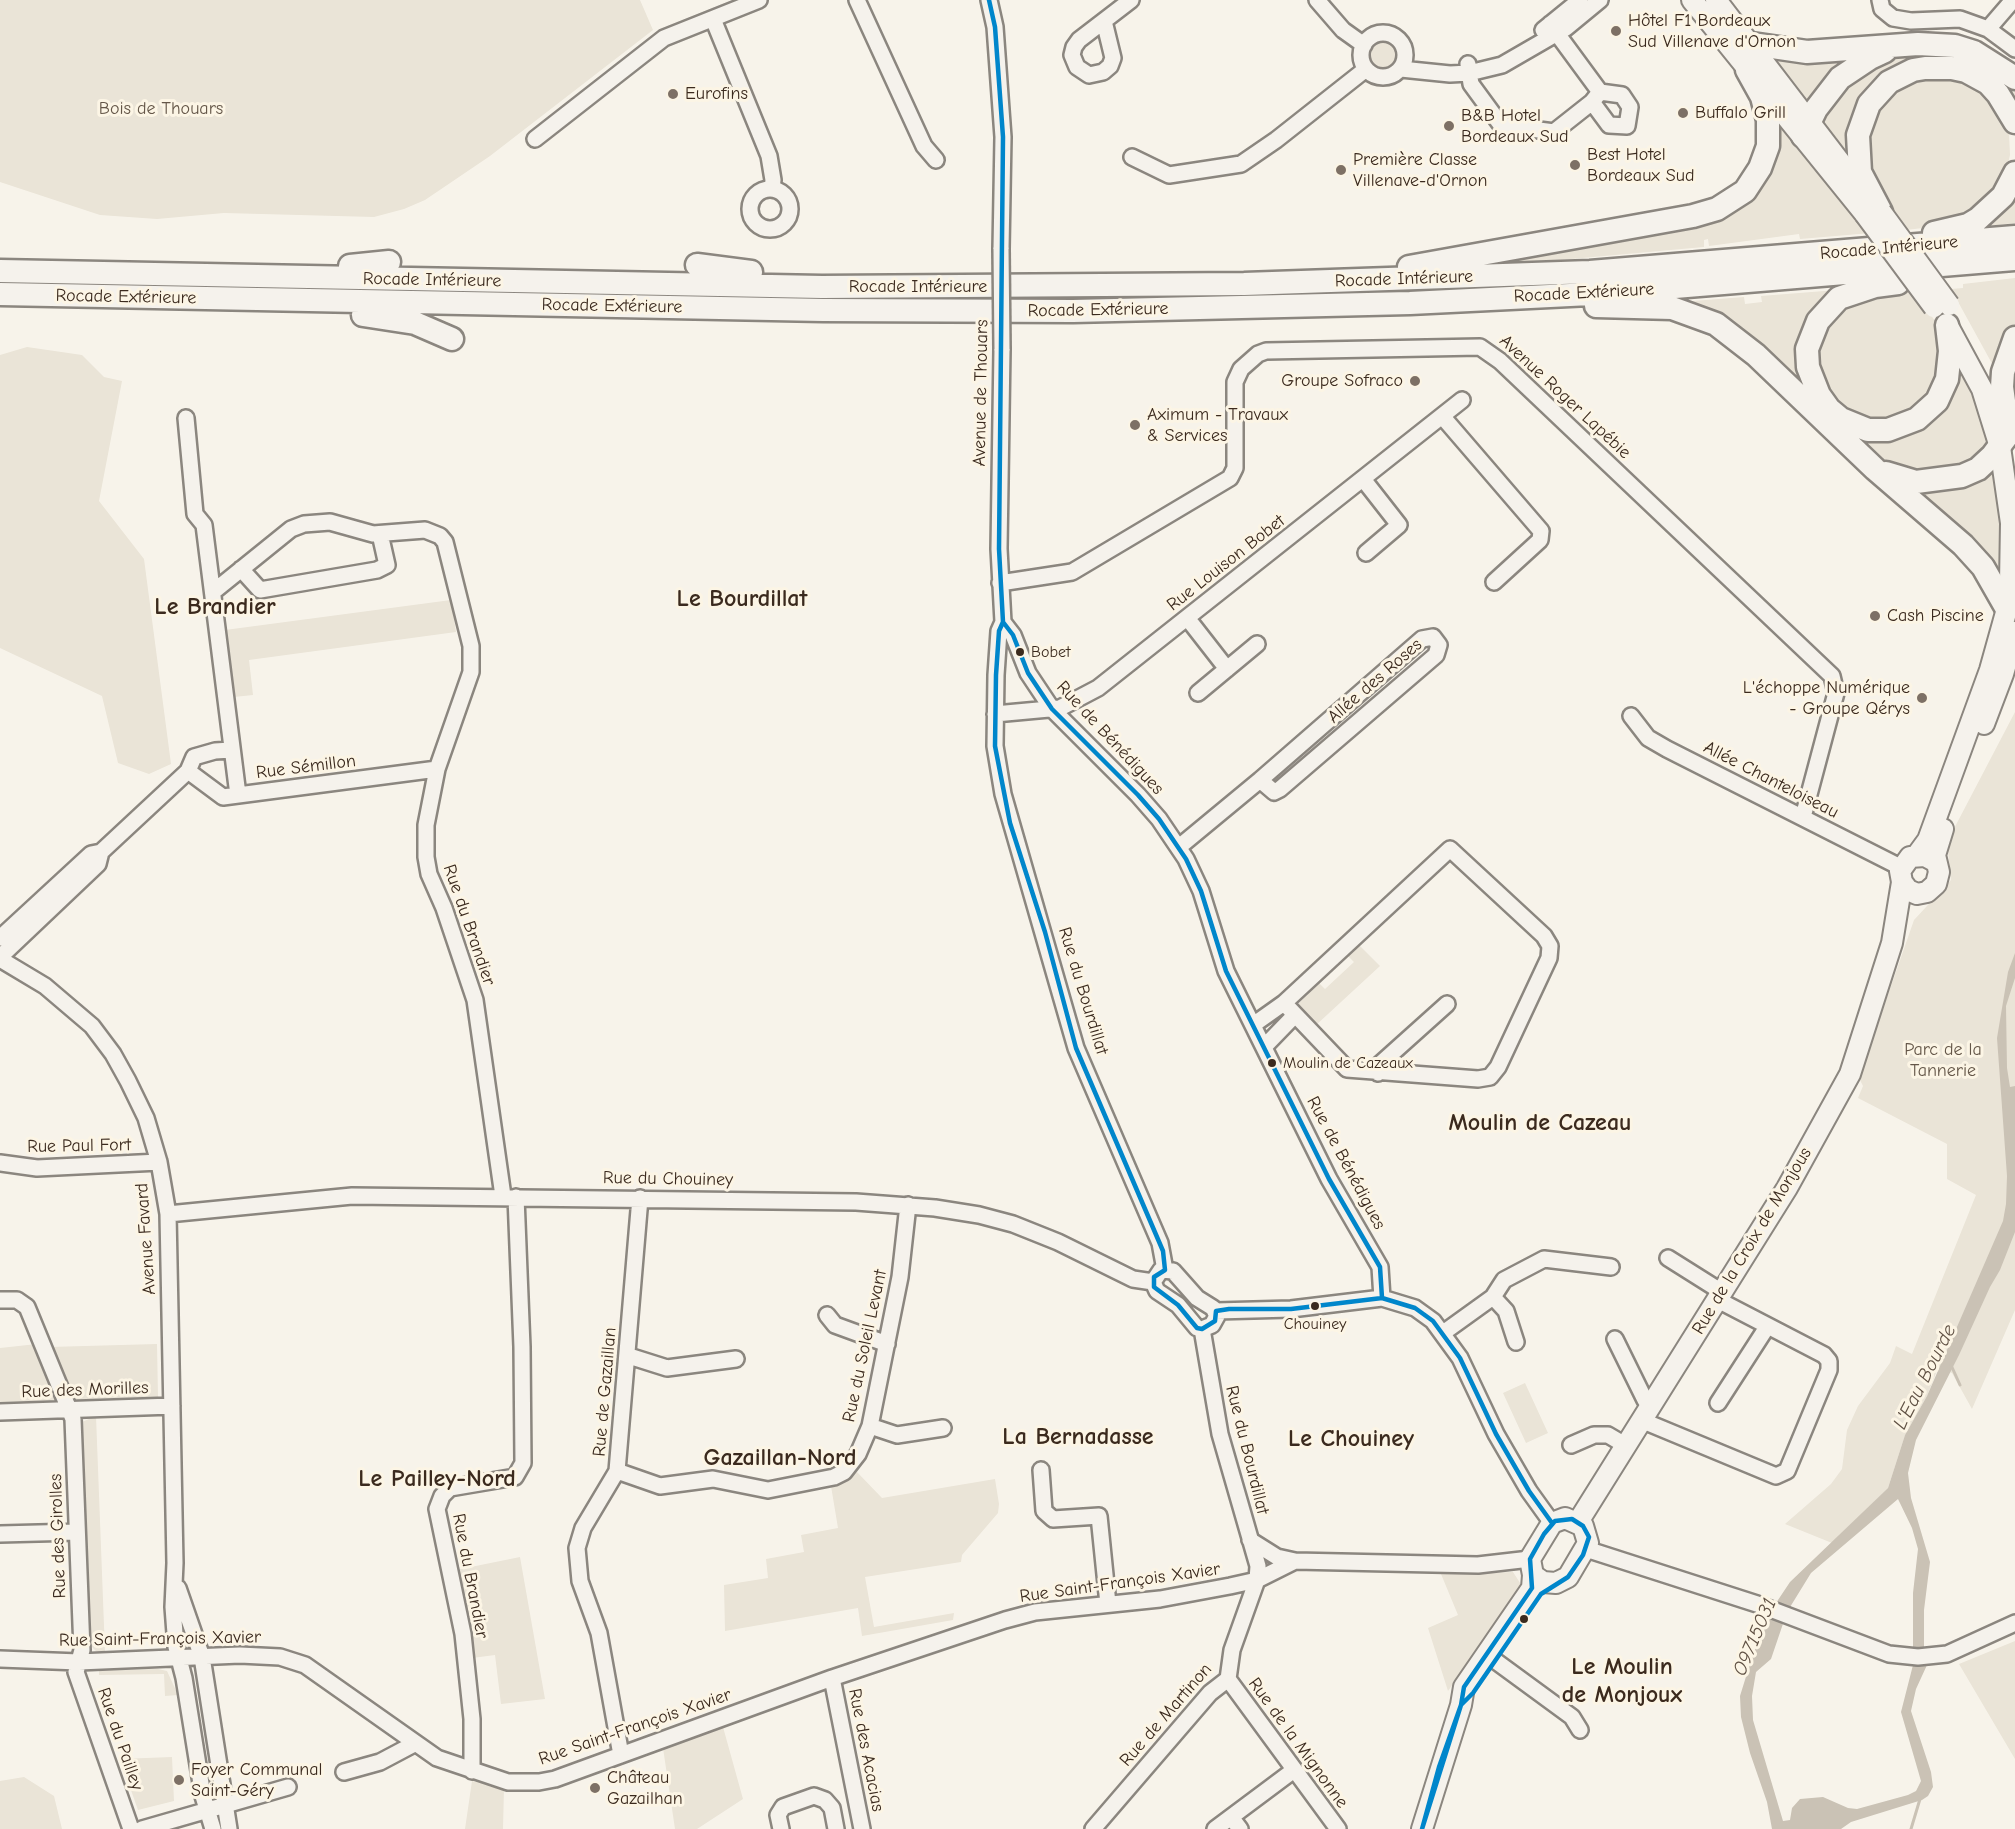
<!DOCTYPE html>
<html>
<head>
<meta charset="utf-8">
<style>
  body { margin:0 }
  canvas { display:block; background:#f7f3ea }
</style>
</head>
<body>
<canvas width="2015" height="1829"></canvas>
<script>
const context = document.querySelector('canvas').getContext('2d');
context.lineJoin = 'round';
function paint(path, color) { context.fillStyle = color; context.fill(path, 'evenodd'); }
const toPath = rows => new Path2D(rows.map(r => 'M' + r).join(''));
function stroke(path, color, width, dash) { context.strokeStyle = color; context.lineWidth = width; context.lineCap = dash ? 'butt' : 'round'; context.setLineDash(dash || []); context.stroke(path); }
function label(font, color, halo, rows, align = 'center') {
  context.font = font + ' "Comic Neue",sans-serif'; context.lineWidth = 6; context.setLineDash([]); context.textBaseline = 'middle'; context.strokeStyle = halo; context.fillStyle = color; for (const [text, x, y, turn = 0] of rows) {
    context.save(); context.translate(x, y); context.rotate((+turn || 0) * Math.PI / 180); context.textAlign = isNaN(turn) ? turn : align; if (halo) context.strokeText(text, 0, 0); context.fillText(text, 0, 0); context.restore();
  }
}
paint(toPath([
  [0,0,640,0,653,30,490,156,425,200,404,209,374,217,224,213,157,219,100,215,0,182],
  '1369 56a14 14 0 1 1 28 0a14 14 0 1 1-28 0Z',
  [1931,50,2015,84,2015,112,1987,79,1889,77,1852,157,1847,155,1818,114,1835,92,1881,58],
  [1768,52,1853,59,1809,105],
  [1954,76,1990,97,2002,114,2009,134,2010,155,2005,176,1986,206,1948,225,1906,230,1866,174,1871,112,1884,95,1919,77],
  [1776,120,1844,197,1871,233,1800,239,1799,234,1709,246,1708,239,1704,240,1704,247,1560,260,1466,264,1720,212],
  [2015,182,2015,223,1979,227],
  [2015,278,2015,329,1995,369,1951,289,1963,288,1963,284],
  [1913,289,1937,324,1940,374,1926,403,1878,424,1846,415,1818,382,1815,344,1832,313,1880,293],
  [1837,290,1819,312,1812,393,1897,433,1956,360,1991,440,1972,467,1898,475,1680,302,1744,297,1745,304,1762,302,1761,296],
  [27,347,82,355,104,377,122,381,99,501,144,559,171,764,149,774,118,763,102,696,0,648,0,355],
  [1998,462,2001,476,2003,581,1916,490,1936,491,1954,489,1975,481],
  [451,600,456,632,249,660,253,695,234,697,225,630],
  [2015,712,2015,1310,1972,1409,1952,1373,1938,1368,1927,1396,1905,1435,1888,1488,1832,1543,1785,1524,1831,1484,1842,1469,1847,1430,1858,1406,1890,1363,1896,1346,1912,1354,1976,1195,1947,1179,1947,1144,1858,1098,1863,1086,1859,1078,1914,920,1951,880,1947,842],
  [1359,945,1380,966,1315,1026,1298,1008,1298,1004,1319,983,1325,989,1354,962,1348,956],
  [37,1344,58,1400,54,1404,0,1405,0,1348],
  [157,1344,158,1397,156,1399,78,1401,70,1397,49,1347],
  [1525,1383,1548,1433,1526,1443,1503,1393],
  [96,1416,105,1652,96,1651,89,1644,80,1433,82,1422],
  [857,1472,882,1498,995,1479,999,1504,998,1513,962,1555,961,1562,865,1577,874,1627,954,1613,953,1620,862,1636,858,1608,725,1631,724,1585,768,1578,766,1559,804,1552,801,1535,838,1528,831,1486,839,1484],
  [520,1557,545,1699,501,1704,495,1655,472,1658,456,1570],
  [1513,1572,1522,1586,1448,1691,1428,1628,1458,1615,1441,1574],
  [2015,1641,2015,1759,1959,1664],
  [158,1669,167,1671,178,1695,165,1696,164,1674,99,1675,99,1670],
  [723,1727,743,1799,697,1829,675,1829,663,1748],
  [172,1757,174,1801,138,1810,120,1759],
  [24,1777,54,1796,62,1829,0,1829,0,1781],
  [472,1781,504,1788,503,1829,465,1829]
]), '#eae4d7');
paint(toPath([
  [2015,953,2015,978,2006,1006,2007,1068,2010,1087,2015,1086,2015,1232,2000,1270,1990,1287,1959,1355,1916,1440,1908,1473,1911,1498,1930,1562,1924,1610,1924,1653,1927,1665,1916,1689,1911,1711,1931,1772,1933,1787,1928,1796,1922,1800,1851,1822,1841,1829,1772,1829,1767,1802,1750,1753,1741,1717,1740,1696,1753,1654,1774,1606,1790,1582,1888,1488,1905,1435,1927,1396,2003,1221,2006,1204,2007,1176,1997,1038,2008,972],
  [1898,1499,1912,1528,1918,1549,1913,1593,1913,1665,1901,1712,1921,1781,1916,1791,1908,1795,1857,1809,1848,1808,1823,1797,1800,1799,1792,1808,1790,1820,1783,1821,1753,1720,1752,1696,1756,1672,1771,1659,1787,1612,1811,1573]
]), '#cac2b5');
stroke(toPath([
  [1951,1365,1960,1385],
  [1911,1829,1920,1799]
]), '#cac2b5', 3);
const minor = toPath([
  [857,0,924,146,936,160],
  [989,0,995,27,1003,137,1001,249],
  [1317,0,1343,30,1364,45],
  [1880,0,1882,9,1893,18,1911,21,1960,19,1988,29,2015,49],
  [713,19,769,156,773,180,772,189],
  [1104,21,1113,58,1110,66,1103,72,1089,75,1077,67,1072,55,1074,47,1079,40,1131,0],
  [1988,29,2013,0],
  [1543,30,1580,0],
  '1361 55a22 22 0 1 1 44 0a22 22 0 1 1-44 0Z',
  [1468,64,1471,84,1501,125,1554,132,1592,102,1600,92,1550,24],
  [1401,69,1450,74,1469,73,1502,65,1566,28,1600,0],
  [1592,102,1609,125,1627,126,1630,107,1622,95,1600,92],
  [535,139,664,38,759,0],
  [1132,157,1169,175,1241,164,1276,140,1366,69],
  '750 209a20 20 0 1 1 40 0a20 20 0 1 1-40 0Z',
  [1002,349,999,549,1003,622,999,631,996,675,995,746,1003,794,1076,1048,1160,1243,1165,1270],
  [1442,416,1541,531,1540,540,1494,582],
  [186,418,195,514,204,525,238,795],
  [1363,479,1399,525,1366,553],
  [241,569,260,590,377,570,387,565,380,534],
  [1000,583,1072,572,1230,478,1235,468,1235,382,1241,369,1258,354,1266,351,1480,347,1500,361,1832,676,1836,693,1803,817],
  [213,592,291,529,304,524,330,522,373,534,425,530,440,536,445,542,471,646,471,672,437,769,426,825,426,857,429,874,444,908,475,1000,503,1196],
  [1188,619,1227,669],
  [1003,622,1013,635,1028,673,1052,709,1138,795,1159,819,1186,859,1201,891,1226,971,1329,1179,1380,1267,1382,1298],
  [1198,693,1257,644],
  [995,714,1060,708,1098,688,1462,400],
  [1631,716,1648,738,1667,749,1902,868],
  [188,771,223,797,437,769],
  [1179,847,1260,780,1422,639,1433,637,1439,645,1436,655,1280,789,1274,792,1260,780],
  [0,938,91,854,101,852,188,771,194,757,215,751,231,750],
  [0,957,98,864,101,852],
  [0,959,45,986,92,1026,113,1054,128,1081,146,1118,159,1162,168,1214,175,1563,173,1607,176,1647,184,1678,203,1796,213,1829],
  [1253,1025,1284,1003,1450,849,1544,936,1550,946,1549,958,1498,1067,1490,1077,1478,1079,1347,1069,1284,1003],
  [1264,1047,1295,1015],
  [1378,1073,1379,1065,1447,1004],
  [0,1163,37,1168,159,1162],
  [168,1214,352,1196,856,1202,935,1208,979,1215,1013,1224,1058,1242,1133,1279,1153,1282],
  [1668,1258,1722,1292],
  [1161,1270,1173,1271,1197,1298,1213,1308,1217,1316,1212,1325,1202,1329,1197,1328,1178,1305,1157,1291,1153,1282,1161,1270],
  [1493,1297,1506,1311,1516,1342],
  [0,1300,17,1300,27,1307,73,1419,82,1650,76,1672,131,1829],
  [1216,1311,1291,1309,1382,1298,1415,1308,1433,1321,1460,1358,1496,1434,1529,1491,1552,1523],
  [827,1315,835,1325,887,1344],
  [1443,1333,1493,1297,1504,1280,1544,1259,1611,1267],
  [1615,1339,1645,1400,1651,1404],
  [629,1356,667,1368,736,1359],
  [1718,1403,1767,1327],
  [0,1412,172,1406],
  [1641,1420,1776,1476,1787,1471,1829,1370,1829,1361,1824,1355,1718,1300],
  [870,1426,897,1435,943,1428],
  [1571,1445,1594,1435,1608,1435,1625,1445],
  [1041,1470,1044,1511,1053,1519,1099,1516,1108,1604],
  [617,1471,660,1486,713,1479,768,1490,834,1477,844,1472,858,1454,870,1426,900,1277,908,1205],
  [0,1534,77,1532],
  [1250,1540,1277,1557,1295,1561],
  [1586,1549,1757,1604,1889,1654,1918,1657,1947,1654,2015,1623],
  [178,1588,202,1657,229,1829],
  [1486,1654,1572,1717,1580,1730],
  [0,1659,79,1662,240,1655,280,1657,305,1665,437,1758,508,1782,539,1782,555,1779,832,1678,1005,1620,1035,1612,1160,1599,1230,1586,1257,1580,1295,1561,1478,1565,1530,1559],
  [832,1678,862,1829],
  [1228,1679,1338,1829],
  [621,1755,599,1633,580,1581,577,1548,583,1528,617,1471,640,1198],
  [472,1771,472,1719,463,1634,437,1509,442,1496,450,1488,515,1477,523,1463,522,1347,516,1197],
  [344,1772,380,1762,414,1744],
  [1231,1817,1240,1829],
  [142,1829,288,1787],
  [781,1829,778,1815,783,1807,814,1796,825,1800,832,1808,836,1829],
  [1093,1829,1210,1693,1228,1679,1232,1650,1257,1580,1258,1566,1220,1434,1202,1329],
  [1215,1829,1294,1770]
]);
const major = toPath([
  [1692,0,1865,214],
  [1716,0,1863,192],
  [1984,724,2003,674,2015,632],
  [1917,855,1928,840,1990,670,2007,609,2010,583,2011,523,2000,447,1982,389,1949,328],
  [1936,862,1925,856,1910,857,1900,871,1902,882,1908,890,1917,894,1927,892,1936,884,1939,872,1935,855,1943,829],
  [1565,1518,1583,1526,1588,1543,1568,1577,1556,1583,1543,1582,1533,1575,1530,1559,1552,1523,1565,1518],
  [1578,1522,1787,1188,1850,1074,1892,943,1902,882],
  [1422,1829,1461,1705,1464,1687,1532,1588,1533,1575]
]);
const highway = toPath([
  [1752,44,1807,52,1918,44,1955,46,1974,52,2015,78],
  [1803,136,1816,109,1840,78,1870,58,1885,51],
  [1881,212,1860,172,1858,135,1869,104,1889,82,1913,70,1925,68,1952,68,1966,71,1988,83,1998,94,2015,122],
  [1934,233,1968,225,1978,219,2003,196,2015,173],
  [697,265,751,272],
  [350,266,389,262],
  [1409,267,1693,216,1717,209,1745,191,1760,168,1768,146,1768,120,1762,97,1747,70],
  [0,271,822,287,1244,284,1590,272,2015,237],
  [1898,283,1875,286,1839,298,1818,321,1807,349,1808,367,1819,395,1829,409,1841,419,1868,430,1888,430,1917,419,1937,401,1947,379,1950,351,1947,325],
  [0,294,823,310,1073,311,1410,303,1590,294,2015,259],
  [1596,306,1672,308,1716,324,1756,355,1875,469,1963,545,1983,567,2007,609],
  [363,315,415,323,452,339],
  [2007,422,2002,387,2003,372,2015,338],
  [1886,473,1916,482,1962,476,1978,469,1992,456,2010,432]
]);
stroke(minor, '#8b867f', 20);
stroke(major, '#8b867f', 24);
stroke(highway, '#8b867f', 27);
stroke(minor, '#f5f2ec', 15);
stroke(major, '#f5f2ec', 20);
stroke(highway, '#f5f2ec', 22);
const minorBridge = toPath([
  [1001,249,1002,349]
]);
const majorBridge = toPath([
  [1881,212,1949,305],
  [1865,214,1934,307]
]);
stroke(minorBridge, '#8b867f', 20, []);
stroke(majorBridge, '#8b867f', 24, []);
stroke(minorBridge, '#f5f2ec', 15);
stroke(majorBridge, '#f5f2ec', 20);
stroke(toPath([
  [989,0,995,27,1003,137,999,549,1003,622,999,631,996,675,995,746,1010,823,1045,932,1076,1048,1163,1251,1165,1270,1154,1277,1154,1287,1178,1305,1197,1328,1202,1329,1215,1321,1216,1311,1229,1309,1291,1309,1382,1298,1415,1308,1433,1321,1460,1358,1496,1434,1529,1491,1552,1523],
  [1003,622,1013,635,1028,673,1052,709,1138,795,1159,819,1186,859,1201,891,1226,971,1329,1179,1380,1267,1382,1298],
  [1572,1519,1583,1526,1589,1537,1583,1555,1568,1577,1541,1594,1473,1693,1461,1705,1464,1687,1532,1588,1530,1559,1544,1534,1555,1521,1572,1519],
  [1461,1705,1422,1829,1439,1767,1461,1705]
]), '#0086cb', 4.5);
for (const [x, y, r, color] of [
  [1616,31,6,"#7d7065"],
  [673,94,6,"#7d7065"],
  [1683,113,6,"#7d7065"],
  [1449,126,6,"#7d7065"],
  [1575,165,6,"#7d7065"],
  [1341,170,6,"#7d7065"],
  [1415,381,6,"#7d7065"],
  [1135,425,6,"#7d7065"],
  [1875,616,6,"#7d7065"],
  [1020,652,5,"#3b2a1e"],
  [1922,698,6,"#7d7065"],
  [1272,1063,5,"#3b2a1e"],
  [1315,1306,5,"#3b2a1e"],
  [1524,1619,5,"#3b2a1e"],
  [179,1780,6,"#7d7065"],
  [595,1788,6,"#7d7065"]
]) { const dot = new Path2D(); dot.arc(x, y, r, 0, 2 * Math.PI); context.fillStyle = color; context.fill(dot); stroke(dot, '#fcf5e5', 2); }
label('16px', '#3b2a1e', '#fcf5e5', [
  ["Bobet",1031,652],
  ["Moulin de Cazeaux",1283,1063],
  ["Chouiney",1315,1324,"center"]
], 'left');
label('18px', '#3b2a1e', '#fcf5e5', [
  ["Hôtel F1 Bordeaux",1628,21],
  ["Sud Villenave d'Ornon",1628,42],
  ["Eurofins",685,94],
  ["Buffalo Grill",1695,113],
  ["B&B Hotel",1461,116],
  ["Bordeaux Sud",1461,137],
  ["Best Hotel",1587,155],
  ["Bordeaux Sud",1587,176],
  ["Première Classe",1353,160],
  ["Villenave-d'Ornon",1353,181],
  ["Groupe Sofraco",1403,381,"right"],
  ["Aximum - Travaux",1147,415],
  ["& Services",1147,436],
  ["Cash Piscine",1887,616],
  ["L'échoppe Numérique",1910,688,"right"],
  ["- Groupe Qérys",1910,709,"right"],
  ["Foyer Communal",191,1770],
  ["Saint-Géry",191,1791],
  ["Château",607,1778],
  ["Gazailhan",607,1799]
], 'left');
label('18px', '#645648', '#fcf5e5', [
  ["Bois de Thouars",161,109],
  ["Parc de la",1943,1050],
  ["Tannerie",1943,1071]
]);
label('18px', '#3b2a1e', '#fcf5e5', [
  ["Rocade Intérieure",1889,248,-5],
  ["Rocade Intérieure",1404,279,-2],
  ["Rocade Intérieure",432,280,1],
  ["Rocade Intérieure",918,287],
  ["Rocade Extérieure",1584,293,-3],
  ["Rocade Extérieure",126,297,1],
  ["Rocade Extérieure",612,306,1],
  ["Rocade Extérieure",1098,310,-1],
  ["Avenue de Thouars",981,393,-89],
  ["Avenue Roger Lapébie",1565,397,43],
  ["Rue Louison Bobet",1226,563,-38],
  ["Allée des Roses",1375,681,-41],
  ["Rue de Bénédigues",1110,738,47],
  ["Rue Sémillon",306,767,-7],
  ["Allée Chanteloiseau",1771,780,27],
  ["Rue du Brandier",469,925,71],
  ["Rue du Bourdillat",1083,991,73],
  ["Rue Paul Fort",79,1146,-1],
  ["Rue de Bénédigues",1346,1163,62],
  ["Rue du Chouiney",668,1179,1],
  ["Avenue Favard",146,1239,-94],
  ["Rue de la Croix de Monjous",1752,1241,-59],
  ["Rue du Soleil Levant",865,1346,-78],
  ["Rue des Morilles",85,1390,-2],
  ["Rue de Gazaillan",605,1392,-85],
  ["Rue du Bourdillat",1247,1450,76],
  ["Rue des Girolles",58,1536,-92],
  ["Rue du Brandier",470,1576,79],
  ["Rue Saint-François Xavier",1120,1583,-8],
  ["Rue Saint-François Xavier",160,1639,-1],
  ["Rue de Martinon",1166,1715,-49],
  ["Rue Saint-François Xavier",635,1727,-19],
  ["Rue du Pailley",120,1739,71],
  ["Rue de la Mignonne",1298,1743,54],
  ["Rue des Acacias",866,1750,79]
]);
label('italic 20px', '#605144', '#fcf5e5', [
  ["L'Eau Bourde",1925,1377,-63],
  ["O9715031",1755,1637,-67]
]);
label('bold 24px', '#3b2a1e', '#fcf5e5', [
  ["Le Bourdillat",742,599],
  ["Le Brandier",215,607],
  ["Moulin de Cazeau",1540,1123],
  ["La Bernadasse",1078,1437],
  ["Le Chouiney",1351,1439],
  ["Gazaillan-Nord",780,1458],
  ["Le Pailley-Nord",437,1479],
  ["Le Moulin",1622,1667],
  ["de Monjoux",1622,1695]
]);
</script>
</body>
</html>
